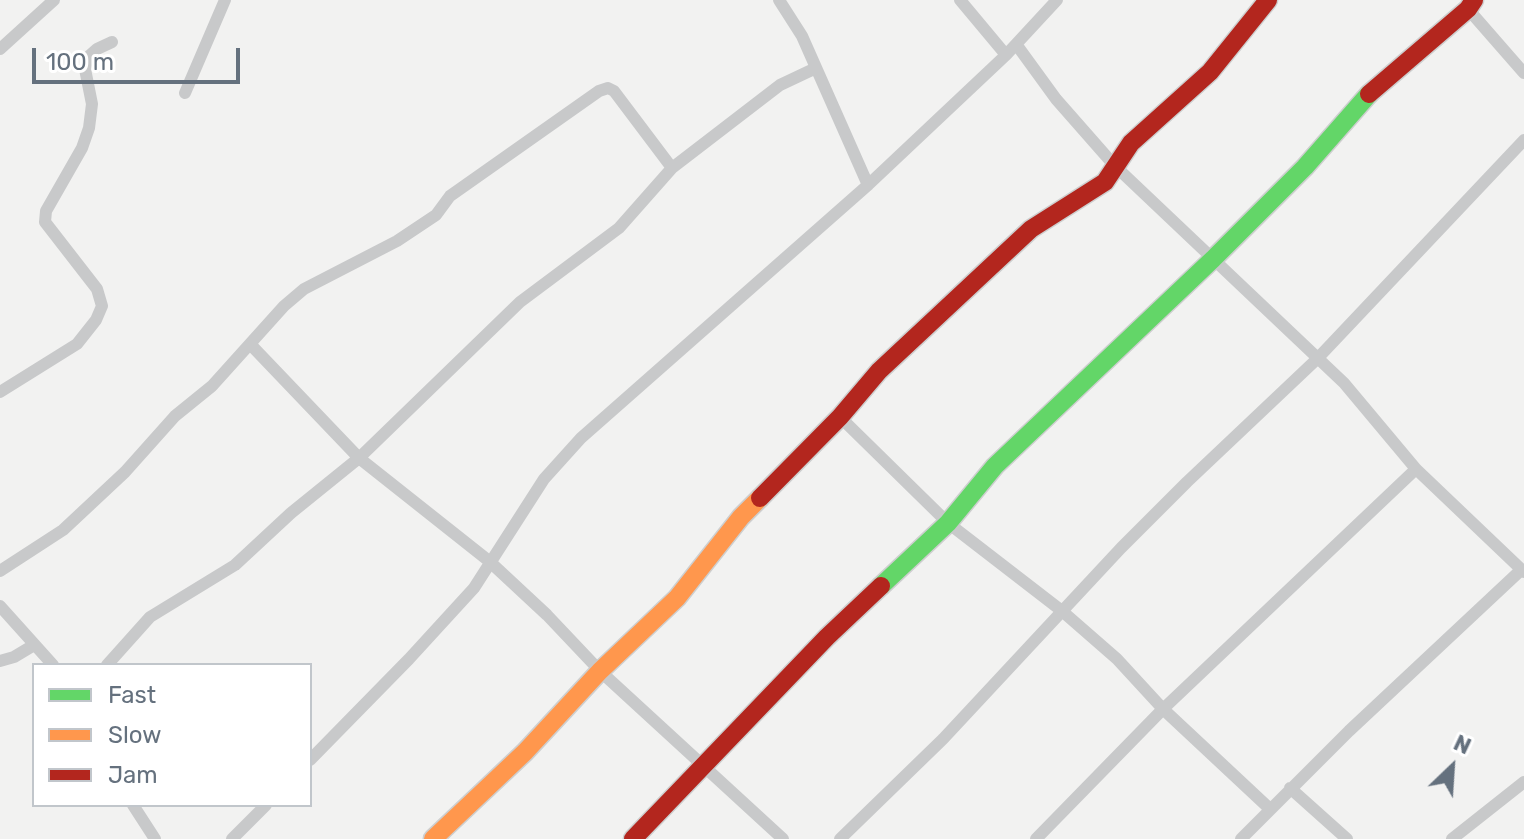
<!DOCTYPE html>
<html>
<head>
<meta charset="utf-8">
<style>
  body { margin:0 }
  #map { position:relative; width:1524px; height:839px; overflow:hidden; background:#f2f2f1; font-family:Rubik,sans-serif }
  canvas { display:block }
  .legend { position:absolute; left:32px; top:663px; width:280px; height:144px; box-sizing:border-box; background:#fff; border:2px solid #c1c6cb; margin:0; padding:10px 14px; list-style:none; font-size:24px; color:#65717e }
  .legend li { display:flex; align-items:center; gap:16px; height:40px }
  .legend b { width:40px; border:2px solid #c1c6cb }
  .north { position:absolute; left:1412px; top:727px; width:80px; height:80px; -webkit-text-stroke:6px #fff; paint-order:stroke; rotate:25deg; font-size:22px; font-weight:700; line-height:32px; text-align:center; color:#65717e }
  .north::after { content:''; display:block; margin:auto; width:28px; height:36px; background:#65717e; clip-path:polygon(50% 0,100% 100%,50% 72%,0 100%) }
  .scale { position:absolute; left:32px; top:48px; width:208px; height:36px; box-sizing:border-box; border:4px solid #65717e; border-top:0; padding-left:10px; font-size:24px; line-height:28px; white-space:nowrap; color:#65717e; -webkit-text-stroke:6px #fff; paint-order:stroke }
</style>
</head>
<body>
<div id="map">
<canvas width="1524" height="839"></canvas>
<ul class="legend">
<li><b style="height:10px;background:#63d668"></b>Fast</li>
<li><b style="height:10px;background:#ff974d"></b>Slow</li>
<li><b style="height:10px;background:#b3261e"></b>Jam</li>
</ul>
<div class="north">N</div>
<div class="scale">100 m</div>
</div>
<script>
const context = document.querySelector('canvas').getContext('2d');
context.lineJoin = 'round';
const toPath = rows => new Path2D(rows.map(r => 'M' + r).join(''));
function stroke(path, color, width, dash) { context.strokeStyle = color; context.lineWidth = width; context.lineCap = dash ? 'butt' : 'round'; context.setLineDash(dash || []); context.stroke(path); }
const fast = toPath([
  [881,586,948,523,995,466,1213,259,1305,167,1369,94]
]);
const slow = toPath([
  [433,839,525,752,600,671,677,598,741,517,760,498]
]);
const jam = toPath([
  [1369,94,1468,9,1474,0],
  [760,498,840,417,879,371,1031,229,1105,182,1131,143,1210,72,1268,0],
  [633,839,827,637,881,586]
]);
stroke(fast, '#cecfcf', 21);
stroke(slow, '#cecfcf', 21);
stroke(jam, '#cecfcf', 21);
stroke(toPath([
  [779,0,802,36,868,185],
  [960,0,1006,55],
  [1468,9,1524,73],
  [1016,44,1056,99,1114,165,1344,383,1416,469,1524,572],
  [0,49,54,0],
  [185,93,225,0],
  [251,345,359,458,489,561,547,615,600,671,783,839],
  [0,392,77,344,96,320,102,306,97,289,45,222,46,211,82,148,89,128,92,104,85,69,88,57,97,49,112,42],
  [840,417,948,523,1062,611,1117,659,1163,709,1270,809],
  [0,571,63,530,125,472,175,416,212,386,284,306,304,289,397,241,436,215,450,196,599,91,608,88,614,91,672,168],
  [0,606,53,665],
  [0,661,14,657,34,645],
  [107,665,150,617,235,565,291,513,359,458,520,302,619,228,672,168,780,85,816,68],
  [310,760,409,659,474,588,544,479,581,438,868,185,1006,55,1057,0],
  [1290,788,1347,839],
  [133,805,155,839],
  [232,839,266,805],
  [840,839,943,739,1121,548,1187,482,1317,359,1524,140],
  [1036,839,1163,709,1416,469],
  [1241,839,1349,731,1521,570],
  [1452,839,1524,782]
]), '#c8c9ca', 12);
stroke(fast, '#63d668', 18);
stroke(slow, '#ff974d', 18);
stroke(jam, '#b3261e', 18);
</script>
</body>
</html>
